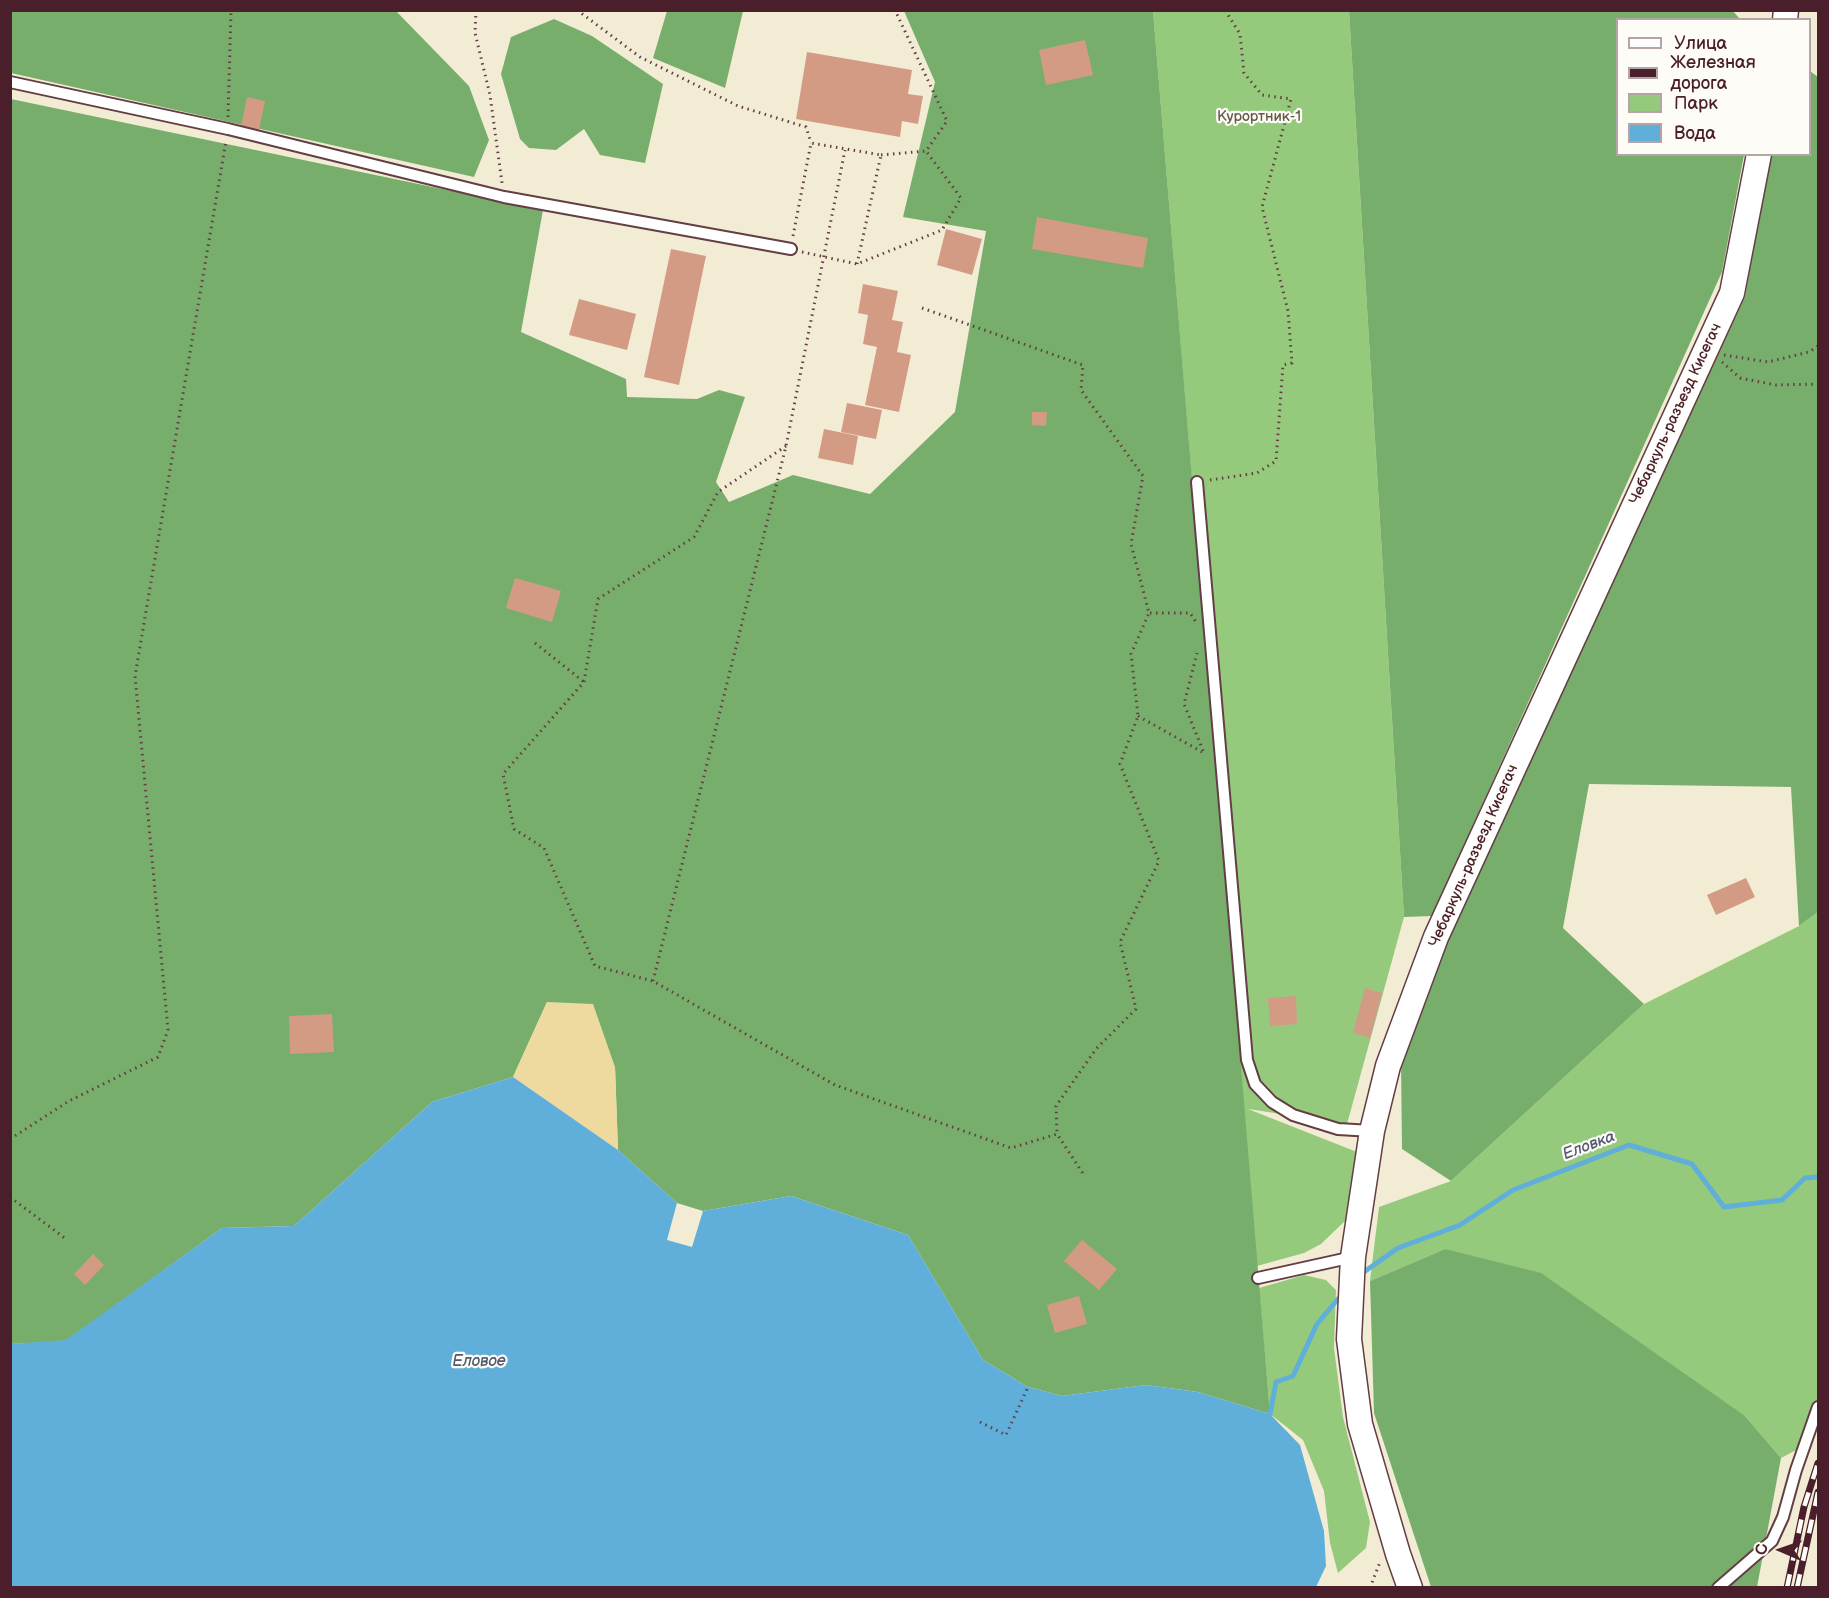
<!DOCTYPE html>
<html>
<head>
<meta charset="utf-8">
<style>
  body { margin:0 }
  #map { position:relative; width:1829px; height:1598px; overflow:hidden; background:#f3ecd5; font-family:"Balsamiq Sans",sans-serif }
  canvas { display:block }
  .frame { position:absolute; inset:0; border:12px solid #4a1f2b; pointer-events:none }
  .legend { position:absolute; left:1616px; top:18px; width:195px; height:138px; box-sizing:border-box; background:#fdfcf7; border:2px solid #b5a4a5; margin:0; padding:8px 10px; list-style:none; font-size:18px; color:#4a1f2b }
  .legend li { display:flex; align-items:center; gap:12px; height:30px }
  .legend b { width:30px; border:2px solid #b5a4a5 }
  .north { position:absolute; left:1751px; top:1520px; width:60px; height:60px; -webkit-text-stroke:4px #fdfcf7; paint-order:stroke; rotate:272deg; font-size:16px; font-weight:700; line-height:24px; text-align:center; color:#4a1f2b }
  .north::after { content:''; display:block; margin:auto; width:21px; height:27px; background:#4a1f2b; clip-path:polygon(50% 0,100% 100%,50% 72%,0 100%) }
</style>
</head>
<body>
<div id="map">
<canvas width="1829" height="1598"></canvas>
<div class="frame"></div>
<ul class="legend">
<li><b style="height:8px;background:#fff"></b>Улица</li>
<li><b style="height:8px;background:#4a1f2b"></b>Железная дорога</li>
<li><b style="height:16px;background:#95ca7c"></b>Парк</li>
<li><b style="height:16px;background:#60afda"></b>Вода</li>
</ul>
<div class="north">С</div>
</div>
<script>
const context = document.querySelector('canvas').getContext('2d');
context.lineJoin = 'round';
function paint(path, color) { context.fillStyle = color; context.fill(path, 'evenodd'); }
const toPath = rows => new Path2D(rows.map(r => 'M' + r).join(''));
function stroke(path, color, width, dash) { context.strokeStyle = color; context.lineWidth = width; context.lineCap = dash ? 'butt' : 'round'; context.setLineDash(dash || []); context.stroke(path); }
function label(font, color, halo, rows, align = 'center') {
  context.font = font + ' "Balsamiq Sans",sans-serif'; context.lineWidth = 4.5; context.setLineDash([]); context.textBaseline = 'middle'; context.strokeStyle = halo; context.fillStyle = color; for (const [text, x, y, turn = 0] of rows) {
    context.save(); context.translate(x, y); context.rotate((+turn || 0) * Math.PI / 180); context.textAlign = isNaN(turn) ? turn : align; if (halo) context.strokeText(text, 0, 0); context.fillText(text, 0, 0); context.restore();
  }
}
paint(toPath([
  [1153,11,1349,11,1404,917,1347,1124,1248,1109,1357,1152,1345,1221,1321,1244,1304,1253,1257,1266],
  [1818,912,1818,1416,1806,1445,1781,1458,1745,1416,1445,1249,1370,1281,1379,1207,1451,1181,1644,1004,1799,926],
  [1304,1275,1326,1280,1336,1290,1334,1348,1343,1417,1370,1522,1366,1548,1338,1573,1330,1543,1324,1491,1303,1440,1270,1414,1259,1288]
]), '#95ca7c');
paint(toPath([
  [1732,10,1740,19,1618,20,1618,154,1744,155,1722,272,1432,916,1404,917,1349,11],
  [11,11,396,11,469,86,489,140,474,177,11,73],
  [667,11,743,11,725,88,653,58],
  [904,11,1153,11,1270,1414,1198,1392,1146,1385,1062,1396,1028,1387,983,1360,908,1235,791,1196,703,1211,677,1203,618,1150,615,1067,547,1002,513,1077,432,1102,294,1226,222,1228,66,1341,11,1344,11,99,543,210,521,332,626,379,627,397,697,399,719,390,745,397,716,482,729,502,793,475,870,494,955,412,986,231,903,217,935,82],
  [554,19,592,36,663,84,645,163,600,155,584,129,556,150,529,148,520,139,501,74,511,37],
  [1810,71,1818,77,1818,912,1799,926,1791,787,1589,784,1563,928,1644,1004,1451,1181,1402,1149,1401,1061,1441,949,1745,297,1770,155,1810,154],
  [1445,1249,1541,1273,1745,1416,1781,1458,1757,1587,1431,1587,1374,1413,1370,1281]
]), '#78ae6c');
paint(toPath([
  [547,1002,593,1004,615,1067,618,1150,513,1077]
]), '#eeda9e');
paint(toPath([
  [513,1077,618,1150,677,1203,667,1240,692,1247,703,1211,791,1196,908,1235,983,1360,1028,1387,1062,1396,1146,1385,1198,1392,1270,1414,1300,1445,1324,1531,1326,1566,1316,1587,11,1587,11,1344,66,1340,222,1228,294,1226,432,1102]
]), '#60afda');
stroke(toPath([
  [1361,1274,1398,1248,1460,1225,1513,1190,1629,1145,1692,1164,1724,1207,1782,1200,1805,1178,1818,1177],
  [1270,1414,1276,1382,1293,1376,1317,1324,1338,1299]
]), '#60afda', 5);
paint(toPath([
  [1085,40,1093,75,1046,85,1039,50],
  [807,52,912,70,908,94,923,96,918,124,902,121,900,137,796,119],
  [247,97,265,101,259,130,241,126],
  [1037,217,1148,238,1143,268,1032,249],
  [946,229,982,239,972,275,937,265],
  [671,249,706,256,679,385,644,377],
  [863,284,898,291,892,320,903,322,897,352,911,355,899,412,865,405,877,347,863,344,868,315,858,313],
  [579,299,636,314,627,350,569,335],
  [847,403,882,410,876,439,841,432],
  [1032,412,1047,412,1046,426,1032,425],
  [824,429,858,436,853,465,818,458],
  [515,578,561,591,552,622,506,608],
  [1746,878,1755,897,1716,915,1707,895],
  [1365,988,1382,993,1370,1038,1353,1033],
  [1296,996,1297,1024,1270,1026,1268,998],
  [332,1014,334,1052,290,1054,289,1016],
  [1082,1240,1117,1269,1099,1290,1064,1261],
  [93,1254,104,1265,85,1285,74,1274],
  [1079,1296,1087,1324,1055,1333,1047,1305]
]), '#d49b84');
const service = toPath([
  [10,82,228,129,504,197,791,249],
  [1197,482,1247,1060,1255,1084,1272,1102,1293,1115,1338,1129,1372,1131],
  [1258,1278,1353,1257],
  [1718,1588,1772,1541,1783,1517,1796,1470,1818,1407]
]);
const tertiary = toPath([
  [1785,20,1786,10],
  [1410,1588,1398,1554,1360,1424,1349,1339,1353,1257,1372,1131,1388,1066,1436,937,1732,293,1759,154]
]);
stroke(service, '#633e44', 14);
stroke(tertiary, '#633e44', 27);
stroke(toPath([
  [476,10,475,33,490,95,502,183],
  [577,10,640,57,738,106,806,127,811,143],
  [228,117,231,10],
  [881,155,926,151,947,121,895,10],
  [793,236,811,143,881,155,857,264],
  [802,252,857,264,942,230,961,198,926,151],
  [922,308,1083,365,1081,390,1143,476,1131,544,1149,613,1131,654,1138,716,1120,764,1159,861,1120,942,1136,1009,1096,1049,1056,1106,1057,1134],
  [1724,355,1768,362,1809,352,1818,346],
  [1722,362,1740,378,1776,385,1818,384],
  [786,446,718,492,694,537,598,599,584,682,503,774,514,829,544,848,595,966,653,981,835,1085,1011,1148,1057,1134,1084,1175],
  [1210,480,1257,473,1276,461,1283,365,1292,363,1288,311,1262,207,1291,99,1262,95,1244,73,1240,34,1225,10],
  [1150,613,1190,613,1196,622],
  [535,643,584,682],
  [1138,716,1204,753,1184,704,1197,653],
  [653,981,786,446,845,150],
  [10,1139,69,1101,158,1057,168,1030,135,676,226,141],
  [10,1197,66,1239],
  [980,1422,1006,1435,1028,1387],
  [1370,1588,1380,1562]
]), '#633e44', 3, [1.5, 4.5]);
stroke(service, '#fff', 10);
stroke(tertiary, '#fff', 24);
const rail = toPath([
  [1787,1588,1804,1507,1818,1463],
  [1797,1588,1818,1492]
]);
stroke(rail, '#4a1f2b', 7);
stroke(rail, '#fdfcf7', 4.5, [14]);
label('15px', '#645b47', '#fdfcf7', [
  ["Курортник-1",1259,117]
]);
label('15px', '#4a1f2b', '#fdfcf7', [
  ["Чебаркуль-разъезд Кисегач",1676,414,-65],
  ["Чебаркуль-разъезд Кисегач",1474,856,-66]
]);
label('italic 16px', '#535971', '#fdfcf7', [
  ["Еловка",1589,1146,-21],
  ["Еловое",479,1362]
]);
</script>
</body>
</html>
